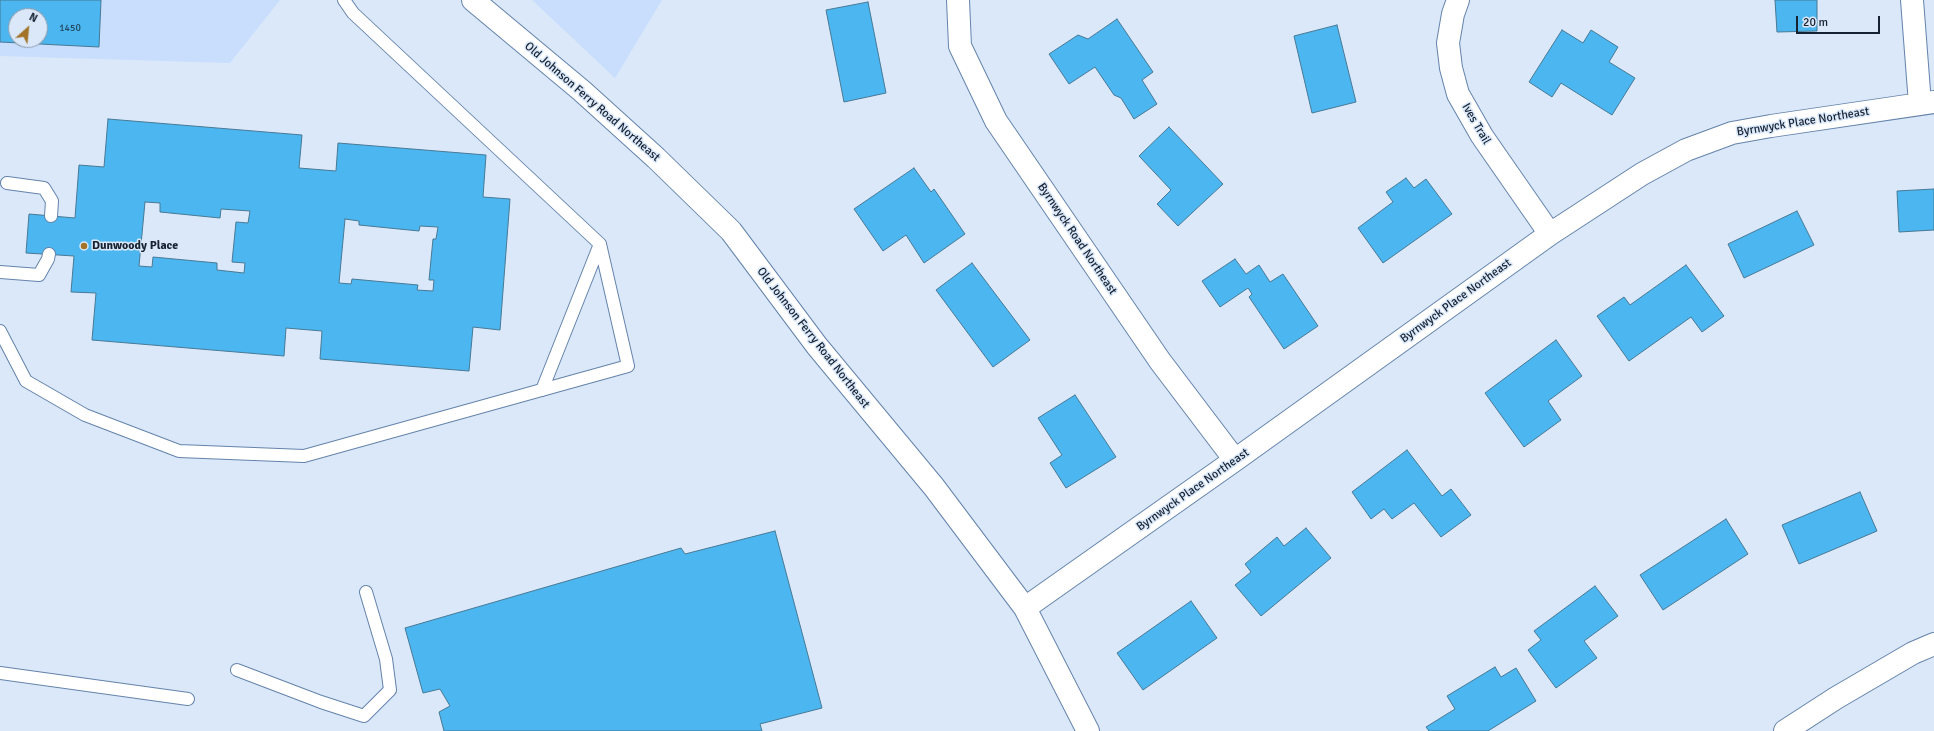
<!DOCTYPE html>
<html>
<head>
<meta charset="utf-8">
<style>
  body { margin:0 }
  #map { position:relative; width:1934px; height:731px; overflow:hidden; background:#dae8f9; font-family:Signika,sans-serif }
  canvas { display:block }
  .north { position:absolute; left:8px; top:8px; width:40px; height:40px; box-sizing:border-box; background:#dae8f9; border:1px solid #8c99a9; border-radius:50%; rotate:27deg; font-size:11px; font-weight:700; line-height:16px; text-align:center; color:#162232 }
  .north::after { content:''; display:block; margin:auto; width:14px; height:18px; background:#a37428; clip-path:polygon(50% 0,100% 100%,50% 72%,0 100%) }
  .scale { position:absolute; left:1796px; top:16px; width:84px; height:18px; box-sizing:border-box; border:2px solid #162232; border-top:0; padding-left:5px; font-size:12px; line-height:14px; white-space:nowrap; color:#162232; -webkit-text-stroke:3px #dae8f9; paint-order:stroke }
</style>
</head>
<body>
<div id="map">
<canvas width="1934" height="731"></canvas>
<div class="north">N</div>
<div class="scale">20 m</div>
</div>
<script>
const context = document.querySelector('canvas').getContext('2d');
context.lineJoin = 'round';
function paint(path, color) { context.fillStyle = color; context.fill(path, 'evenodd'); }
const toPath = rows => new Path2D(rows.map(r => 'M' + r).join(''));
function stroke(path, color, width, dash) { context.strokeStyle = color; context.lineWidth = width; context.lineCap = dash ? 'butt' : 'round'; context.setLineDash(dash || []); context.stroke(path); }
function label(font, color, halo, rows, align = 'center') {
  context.font = font + ' Signika,sans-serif'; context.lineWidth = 3; context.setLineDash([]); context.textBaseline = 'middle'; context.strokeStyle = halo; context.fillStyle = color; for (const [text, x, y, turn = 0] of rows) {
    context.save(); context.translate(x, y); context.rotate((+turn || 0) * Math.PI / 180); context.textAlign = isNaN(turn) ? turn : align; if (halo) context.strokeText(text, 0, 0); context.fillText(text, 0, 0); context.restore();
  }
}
paint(toPath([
  [0,0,280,0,230,63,0,56],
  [16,16,40,16,40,40,16,40],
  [532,0,662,0,615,78]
]), '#c8defc');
const building = toPath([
  [0,0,101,0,99,47,0,42,0,0],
  [16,16,40,16,40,40,16,40,16,16],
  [1775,0,1817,0,1817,31,1777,32,1775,0],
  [868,2,886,93,844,102,826,10,868,2],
  [1117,19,1153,72,1142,80,1157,104,1134,119,1121,98,1114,95,1095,67,1069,84,1049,54,1078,35,1088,39,1117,19],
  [1337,25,1356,102,1312,113,1294,36,1337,25],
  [1562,30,1583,43,1591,30,1618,47,1609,62,1635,78,1612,115,1561,83,1552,97,1529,82,1562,30],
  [108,119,302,135,299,168,336,171,338,143,486,155,483,197,510,199,500,330,473,327,469,371,320,359,322,331,286,328,284,356,92,340,96,293,71,292,74,256,26,253,29,214,75,218,79,165,104,167,108,119],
  [145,202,160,203,160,212,220,218,221,209,250,211,248,223,236,222,232,262,245,263,244,273,217,270,217,263,153,257,152,267,139,266,145,202],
  [345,219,359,221,359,225,419,231,420,226,438,227,436,239,433,239,429,280,434,280,433,291,417,290,418,285,352,279,351,284,339,283,345,219],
  [1169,127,1223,184,1178,226,1157,204,1171,190,1139,156,1169,127],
  [914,168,931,192,934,189,965,234,924,263,906,235,883,251,854,209,914,168],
  [1406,178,1414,188,1426,179,1452,214,1383,263,1358,228,1393,202,1386,192,1406,178],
  [1934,189,1934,230,1899,232,1897,191,1934,189],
  [1797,211,1814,245,1744,278,1728,244,1797,211],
  [1235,259,1246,274,1259,265,1270,282,1283,274,1318,326,1284,349,1249,297,1252,294,1248,288,1220,307,1202,281,1235,259],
  [972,263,1030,340,993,367,936,290,972,263],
  [1686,265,1724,316,1702,332,1691,317,1629,361,1597,316,1624,297,1630,305,1686,265],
  [1556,340,1582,376,1548,401,1561,420,1524,447,1485,393,1556,340],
  [1075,395,1116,457,1066,488,1050,463,1062,455,1038,418,1075,395],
  [1407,450,1442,496,1451,489,1471,515,1441,537,1414,503,1392,519,1384,509,1371,519,1352,492,1407,450],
  [1860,492,1877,531,1799,564,1782,525,1860,492],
  [1726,519,1748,554,1663,610,1640,575,1726,519],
  [1306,528,1331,558,1261,616,1235,585,1251,572,1245,564,1277,537,1284,546,1306,528],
  [775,531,822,708,760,724,762,731,444,731,439,712,450,706,440,689,423,693,405,628,681,548,685,554,775,531],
  [1595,586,1618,616,1584,641,1597,658,1556,688,1528,650,1541,640,1534,631,1595,586],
  [1191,601,1217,638,1143,690,1117,653,1191,601],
  [1495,667,1501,677,1516,668,1536,701,1488,731,1429,731,1426,727,1455,709,1447,696,1495,667]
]);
paint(building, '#4bb6ef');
stroke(building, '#477996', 1);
const service = toPath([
  [7,183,44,188,52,201,51,216],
  [0,272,39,275,48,259,49,254],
  [0,331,26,381,85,415,179,451,304,456,628,366,600,244,353,13,344,0],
  [542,390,600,244],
  [237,670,321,702,364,716,390,690,386,659,366,592],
  [0,673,188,699]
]);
const minor = toPath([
  [473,0,582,91,656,158,731,231,817,346,934,487,1025,608,1088,731],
  [958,0,960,46,996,121,1160,361,1235,460],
  [1458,0,1453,14,1448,43,1451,68,1458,94,1482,136,1550,234],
  [1912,0,1920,104],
  [1025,608,1235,460,1550,234,1642,174,1686,150,1732,133,1771,126,1934,102],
  [1785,731,1836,698,1913,653,1934,644]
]);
stroke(service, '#6583ab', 14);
stroke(minor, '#6583ab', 24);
stroke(service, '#fff', 12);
stroke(minor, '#fff', 22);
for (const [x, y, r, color] of [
  [84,246,4,"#a37428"]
]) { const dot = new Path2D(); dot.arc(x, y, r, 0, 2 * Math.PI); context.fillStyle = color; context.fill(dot); stroke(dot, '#dae8f9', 1.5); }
label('10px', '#234761', null, [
  ["1450",70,28]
]);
label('12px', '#162232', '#dae8f9', [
  ["Old Johnson Ferry Road Northeast",592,102,41],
  ["Byrnwyck Place Northeast",1803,122,-9],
  ["Ives Trail",1476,124,60],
  ["Byrnwyck Road Northeast",1077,239,56],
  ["Byrnwyck Place Northeast",1456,301,-36],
  ["Old Johnson Ferry Road Northeast",813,338,52],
  ["Byrnwyck Place Northeast",1193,490,-35]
]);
label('bold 12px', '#162232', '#dae8f9', [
  ["Dunwoody Place",92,246]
], 'left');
</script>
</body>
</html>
